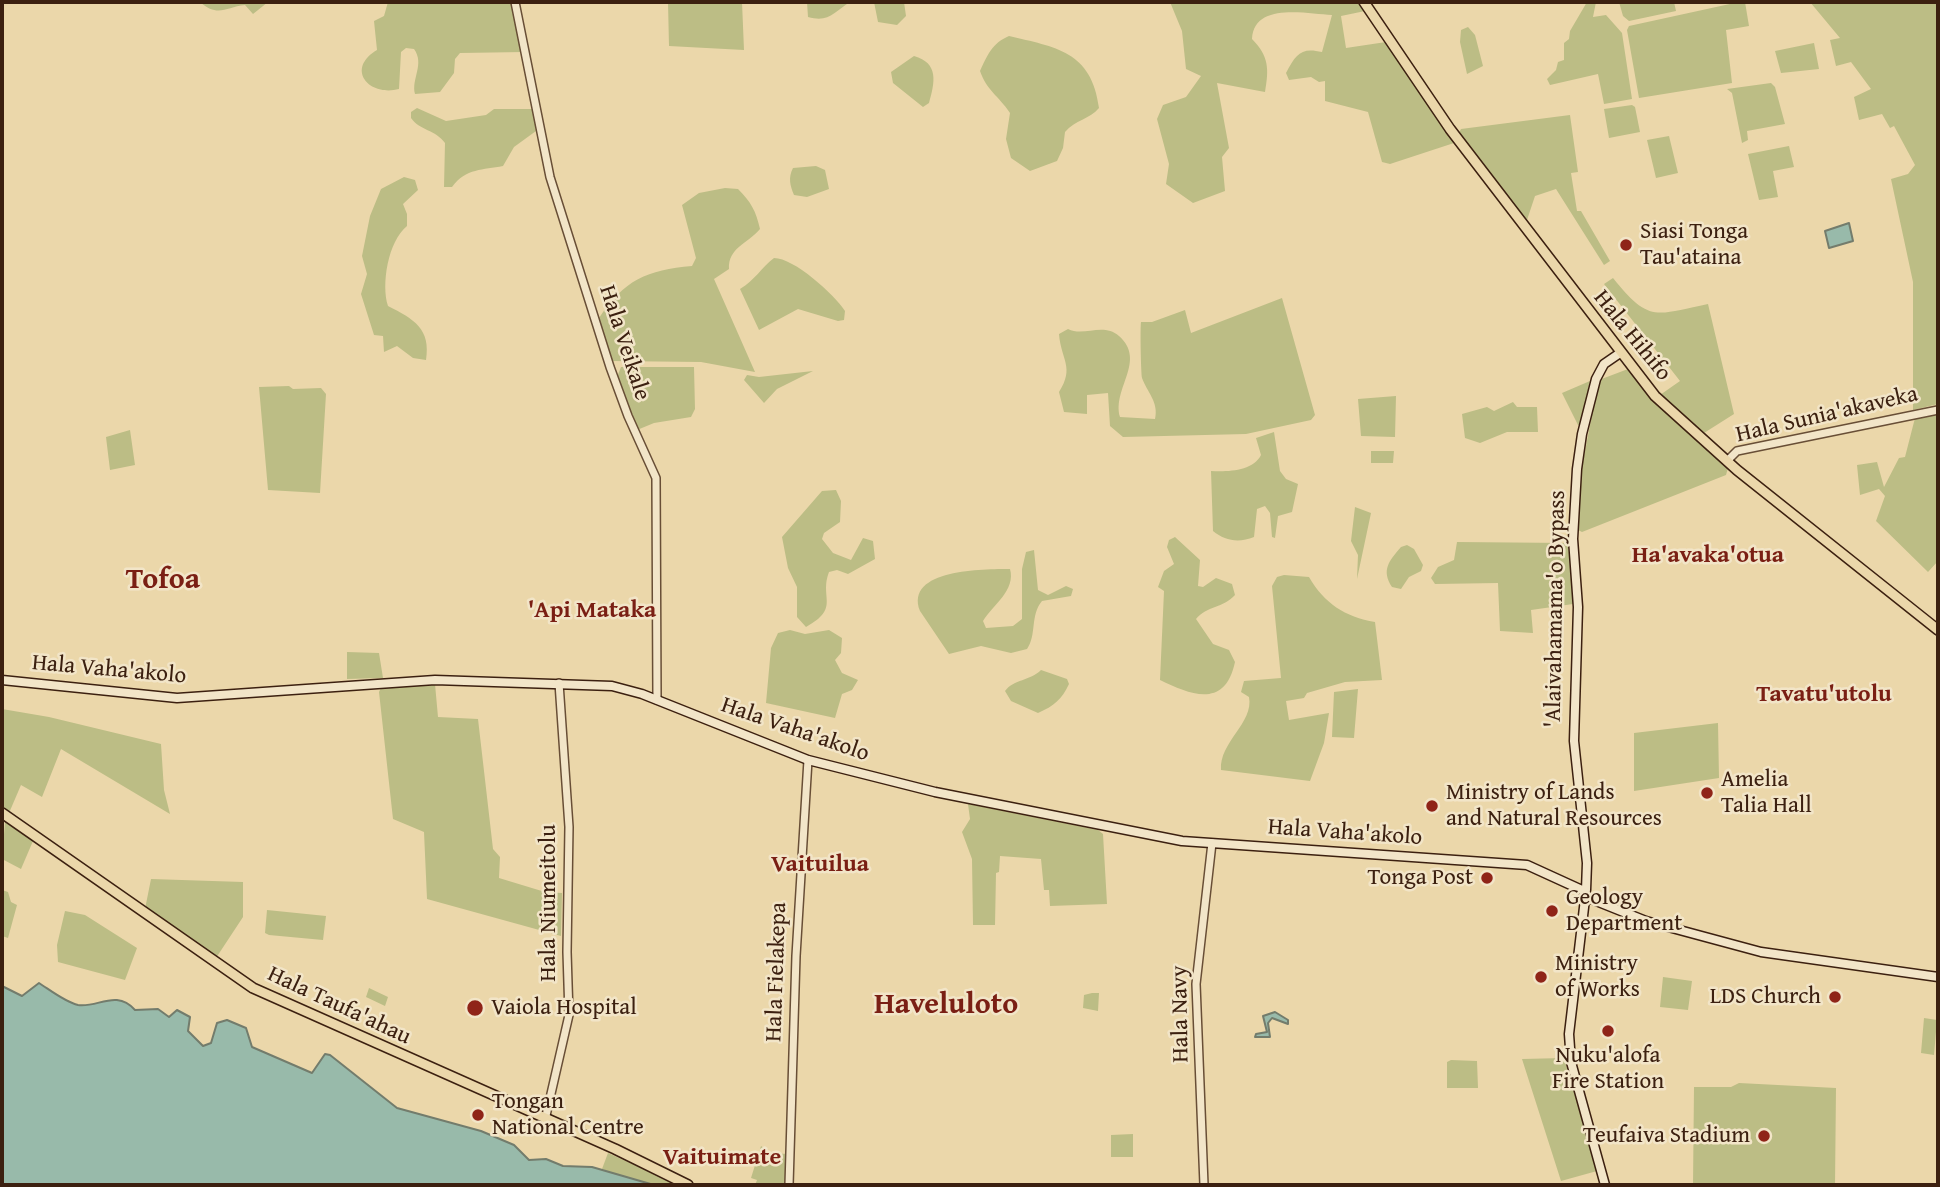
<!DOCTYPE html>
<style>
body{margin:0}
#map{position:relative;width:1940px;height:1187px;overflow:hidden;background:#ebd7aa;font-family:"Gentium Book Plus",serif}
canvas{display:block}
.frame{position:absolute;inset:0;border:4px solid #3c2010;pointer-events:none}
</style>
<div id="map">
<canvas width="1940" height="1187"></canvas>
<div class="frame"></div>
</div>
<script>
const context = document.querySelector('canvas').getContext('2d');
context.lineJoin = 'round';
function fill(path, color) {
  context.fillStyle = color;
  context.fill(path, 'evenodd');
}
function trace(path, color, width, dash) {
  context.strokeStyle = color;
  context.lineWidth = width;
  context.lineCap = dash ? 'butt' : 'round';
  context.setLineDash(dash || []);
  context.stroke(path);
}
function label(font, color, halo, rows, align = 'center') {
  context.font = font + ' "Gentium Book Plus",serif';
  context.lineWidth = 5;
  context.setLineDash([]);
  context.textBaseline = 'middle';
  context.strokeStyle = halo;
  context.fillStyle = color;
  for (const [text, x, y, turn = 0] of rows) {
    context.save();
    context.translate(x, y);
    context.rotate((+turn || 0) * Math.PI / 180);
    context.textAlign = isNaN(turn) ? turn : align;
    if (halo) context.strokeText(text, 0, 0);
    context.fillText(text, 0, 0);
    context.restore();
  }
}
const green = new Path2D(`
 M200 2H268L253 14 245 5C226 7 218 18 200 2Z
 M388 2H512L524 52 460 53 455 59 454 73 440 92 415 94C411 79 425 64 414 49L406 48 401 52 399 89C369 97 345 69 377 50L374 21 384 16Z
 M668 2H742L744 50 669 46Z
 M807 2H850C834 12 829 23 808 17Z
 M874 2H904L906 16 897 25 878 22Z
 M1170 2H1358L1365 11 1341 16 1346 48 1386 42 1454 143 1390 164 1382 162 1368 112 1325 101V81L1319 82 1311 77 1289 80 1286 73C1296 54 1301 47 1322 52L1332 15C1306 14 1254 2 1252 39 1269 56 1269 69 1265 92L1217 83 1229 148 1222 157 1225 191 1193 203 1166 184 1169 164 1157 119 1163 105 1186 97 1201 76 1186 69 1182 31Z
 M1587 2H1596L1593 17 1606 15 1622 33 1632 99 1604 104 1598 74 1550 85 1547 79 1556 70 1558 62 1564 60V43L1569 39 1570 31Z
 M1619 2H1674L1676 11 1629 21 1623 16Z
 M1739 2H1745L1749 26 1726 30 1732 83 1639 98 1627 30 1629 26Z
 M1810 2H1938V404L1913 410V282L1891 179 1908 174 1915 165 1894 126 1890 128 1882 114 1859 120 1854 97 1871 89 1851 62 1836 66 1830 40 1840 38Z
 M1468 27 1475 35 1483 66 1467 74 1460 42 1461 30Z
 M1009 36C1055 47 1092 51 1099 108 1090 119 1075 120 1065 132L1063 148 1057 161 1030 171 1011 158 1006 139 1010 113C998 95 987 91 980 71 987 56 992 43 1009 36Z
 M1814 43 1819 69 1781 73 1775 51Z
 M914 56C939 63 935 82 929 103L923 107 893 83 891 72Z
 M1771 83 1775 87 1785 124 1747 131 1748 140 1742 143 1732 93 1727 89Z
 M1632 105 1635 107 1640 132 1609 138 1604 109Z
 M417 108 446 121 486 115 494 109H533L536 131 514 147 503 166C483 170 466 168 452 187H444L445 143C436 130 419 130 411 118V112Z
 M1570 115 1578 172 1571 173 1577 211H1581L1610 261 1604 265 1556 189 1535 196 1526 223 1459 133 1461 129Z
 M1669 136 1678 173 1656 178 1647 140Z
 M1789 146 1794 167 1773 171 1778 197 1759 200 1748 154Z
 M816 166 825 170 829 189 807 197 794 195C790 185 788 178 793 168Z
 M404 177 415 180 418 190 403 204 407 214V226C388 241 381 285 388 306 414 319 431 329 426 360L413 358 397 346 384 352 383 336 374 335 361 294 367 274 362 256 370 216 381 189Z
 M725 188 738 189C751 202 756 211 760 229 747 244 728 248 729 269L714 279 755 372 701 362 612 361 599 318C624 280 647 270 692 266L696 258 682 205 699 193Z
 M774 258C794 258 834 294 845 311L844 320 838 321 798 309 759 330 740 289C755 280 761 268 774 258Z
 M1613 278C1649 323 1655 315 1708 304L1734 414 1704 433 1660 395 1680 381 1604 284Z
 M1282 298 1315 415 1311 420 1246 434 1123 437 1110 426 1108 393 1087 395V414L1064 412 1059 392C1075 367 1061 360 1059 334L1068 329C1084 337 1103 322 1119 336 1147 361 1112 388 1120 417L1155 419C1159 402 1147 392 1142 378 1141 373 1140 328 1141 322H1152L1185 310 1191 333Z
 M621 367H694L695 409 691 417 654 423 637 430 617 377Z
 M1628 369 1654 399 1728 468 1726 475 1582 532 1578 530 1581 472 1597 389 1599 380Z
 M813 371 777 389 764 403 744 380 747 375 759 377Z
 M1590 381 1580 425H1578L1562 393Z
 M289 386 293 389 321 388 326 394 320 493 268 490 259 387Z
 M1396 396 1395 437 1361 436 1358 399Z
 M1513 402 1517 407H1537L1538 432H1507L1480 443 1465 438 1462 414 1487 407 1494 411Z
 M1938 413V561L1928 572 1876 521 1885 496 1879 489 1860 495 1857 465 1877 462 1884 487 1899 458 1905 457 1915 418Z
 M130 430 135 465 110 470 106 437Z
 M1274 432 1280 471 1286 479 1298 484 1292 512 1278 516 1275 538 1272 537 1270 513 1265 506 1257 509 1254 537C1239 543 1225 541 1213 531L1211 471C1228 472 1253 471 1261 455L1256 438Z
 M1371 451H1394L1393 463H1371Z
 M836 490 841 501 840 522 824 533 822 539 833 553 851 560 863 538 873 541 875 559 848 574 837 570 829 572C819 598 841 608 806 627L797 617V587L788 568 782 537 822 491Z
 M1355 507 1371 513 1357 579 1358 555 1351 541Z
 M1175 537 1200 560 1198 586 1203 587 1216 578 1232 584 1235 595C1223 608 1207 606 1196 619L1213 644 1229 650 1235 662C1225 709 1191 695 1160 680L1164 591 1158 587 1164 571 1174 564 1167 547 1169 540Z
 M1457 542 1568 543 1573 604 1531 610 1533 633 1500 631 1498 583 1435 584 1431 578 1438 567 1454 560Z
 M1407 545 1414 549 1423 565 1421 571 1409 577 1401 589 1392 587C1381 570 1389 561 1401 547Z
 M1034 550 1038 590 1048 595 1066 586 1073 589 1071 596 1042 601C1030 615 1037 635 1027 649L1011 653 981 646 949 654 920 611C904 569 984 569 1010 569 1016 590 993 605 983 621L986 628 1013 626 1022 619V569L1026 552Z
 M1284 575 1309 577C1324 603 1345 617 1375 622L1382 680 1345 682 1307 693 1304 698 1286 701 1289 720 1329 713 1324 743 1310 781 1221 770C1219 742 1254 723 1249 697L1241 692 1244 681 1281 678 1272 586 1277 577Z
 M790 630 805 634 829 630 842 638 841 653 835 660 842 673 858 680 852 690 842 694 835 718 766 703 771 648 778 633Z
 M347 652 379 653 383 678 347 679Z
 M1041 670 1067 679 1069 684C1062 699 1054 706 1038 713L1011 701 1005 691C1014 679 1030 681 1041 670Z
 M435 684 438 717 478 719 493 849 500 857 499 878 545 892 562 893 561 936 427 899 424 832 393 819 379 692 381 688Z
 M1358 689 1354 738 1332 737 1334 692Z
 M2 709 49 717 161 744 164 790 170 814 61 749 42 797 21 785 9 813 2 808Z
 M1718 723 1719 778 1634 791V733Z
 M968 804 1098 830 1103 834 1107 904 1050 906 1049 890H1044L1041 859 1000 856 999 872 996 873 995 925H973L972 859 962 832 970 819Z
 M5 822 33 841 21 869 2 859Z
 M151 879 243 882V917L216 958 145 909Z
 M2 890 8 892 11 902 17 905 8 938 2 936Z
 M267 910 326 916 323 940 269 935 265 933Z
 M65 911 85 915 137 948 125 980 58 962 57 945Z
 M1663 977 1692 981 1688 1010 1660 1007Z
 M369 988 388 997 385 1006 366 997Z
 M1092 993H1099L1098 1011 1083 1008 1084 995Z
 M1924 1018 1937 1020 1934 1055 1921 1053Z
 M1564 1058 1597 1171 1561 1181 1522 1059Z
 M1451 1060 1477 1061 1478 1088H1447V1062Z
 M1739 1083 1836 1088 1835 1185H1693L1694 1087H1731Z
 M1133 1134V1157H1111V1135Z
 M761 1146 770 1153 787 1154 785 1185H755L757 1180 751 1178Z
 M608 1153 679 1185H632L622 1177 602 1169Z`);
const water = new Path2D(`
 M1849 223 1853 241 1829 248 1825 231Z
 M39 983C50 990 65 1002 78 1005 98 1008 116 989 135 1010L158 1009 169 1017 177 1010 190 1017 188 1031 203 1046 211 1043 217 1023 227 1020 246 1028 252 1047 312 1073 325 1054 330 1055 397 1108 481 1131 514 1145 529 1160 546 1159 563 1166 592 1167 654 1185H2V986L22 996Z
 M1275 1012 1288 1020V1024L1272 1018 1268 1023 1270 1037H1255L1256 1034 1267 1032 1263 1016Z`);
const tertiary = new Path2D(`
 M515 2 550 177 610 367 628 416 656 478 657 700
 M1727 461 1737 451 1938 410
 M545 1120 569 1015 567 952 569 827 559 683
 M789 1185 796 956 808 760
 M1204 1185 1196 984 1212 843`);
const secondary = new Path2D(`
 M2 680 177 698 435 680 612 686 642 694 808 760 935 792 1182 841 1527 865 1584 891
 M1586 890 1587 863 1574 741 1578 607 1573 539 1577 469 1582 434 1596 379 1604 364 1620 353
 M1585 899 1569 1034 1571 1062 1605 1185
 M1591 899 1646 921 1761 952 1938 977`);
const primary = new Path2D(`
 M1364 2 1450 129 1655 396 1737 470 1938 630
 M2 813 253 988 615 1149 688 1185`);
const markers = [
 [1626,245,7,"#8f2418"],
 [1707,793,7,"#8f2418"],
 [1432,806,7,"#8f2418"],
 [1487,878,7,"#8f2418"],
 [1552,911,7,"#8f2418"],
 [1541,977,7,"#8f2418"],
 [1835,997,7,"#8f2418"],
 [475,1008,9,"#8f2418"],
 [1608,1031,7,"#8f2418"],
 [478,1115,7,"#8f2418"],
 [1764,1136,7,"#8f2418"]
];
const poiNames = [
 ["Siasi Tonga",1640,232],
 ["Tau'ataina",1640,258],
 ["Amelia",1721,780],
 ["Talia Hall",1721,806],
 ["Ministry of Lands",1446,793],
 ["and Natural Resources",1446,819],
 ["Tonga Post",1473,878,"right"],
 ["Geology",1566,898],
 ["Department",1566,924],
 ["Ministry",1555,964],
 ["of Works",1555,990],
 ["LDS Church",1821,997,"right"],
 ["Vaiola Hospital",491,1008],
 ["Nuku'alofa",1608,1056,"center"],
 ["Fire Station",1608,1082,"center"],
 ["Tongan",492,1102],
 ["National Centre",492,1128],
 ["Teufaiva Stadium",1750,1136,"right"]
];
const streetNames = [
 ["Hala Hihifo",1632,336,51],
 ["Hala Veikale",624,343,72],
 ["Hala Sunia'akaveka",1827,415,-13],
 ["'Alaivahamama'o Bypass",1556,609,-89],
 ["Hala Vaha'akolo",109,670,5],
 ["Hala Vaha'akolo",795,730,19],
 ["Hala Vaha'akolo",1345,833,4],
 ["Hala Niumeitolu",549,903,-90],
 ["Hala Fielakepa",777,972,-88],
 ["Hala Taufa'ahau",339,1006,25],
 ["Hala Navy",1181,1014,-91]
];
const neighbourhoodNames = [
 ["Ha'avaka'otua",1708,556],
 ["'Api Mataka",592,611],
 ["Tavatu'utolu",1824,695],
 ["Vaituilua",820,865],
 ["Vaituimate",722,1158]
];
const districtNames = [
 ["Tofoa",163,580],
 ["Haveluloto",946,1005]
];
fill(green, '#bcbd85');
fill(water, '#98baaa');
trace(water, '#737c6c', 2);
trace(tertiary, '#684e36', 10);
trace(secondary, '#3c2010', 11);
trace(primary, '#3c2010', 12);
trace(tertiary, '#f2e5c8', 7);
trace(secondary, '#f2e5c8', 8);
trace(primary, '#ebd7aa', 9);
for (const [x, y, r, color] of markers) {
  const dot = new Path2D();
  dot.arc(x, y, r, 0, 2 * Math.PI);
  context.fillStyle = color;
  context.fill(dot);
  trace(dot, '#f2e5c8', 2.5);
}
label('23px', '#3c2010', '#f2e5c8', poiNames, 'left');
label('23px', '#3c2010', '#f2e5c8', streetNames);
label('bold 24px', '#7a1f14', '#f2e5c8', neighbourhoodNames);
label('bold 30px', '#7a1f14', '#f2e5c8', districtNames);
</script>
